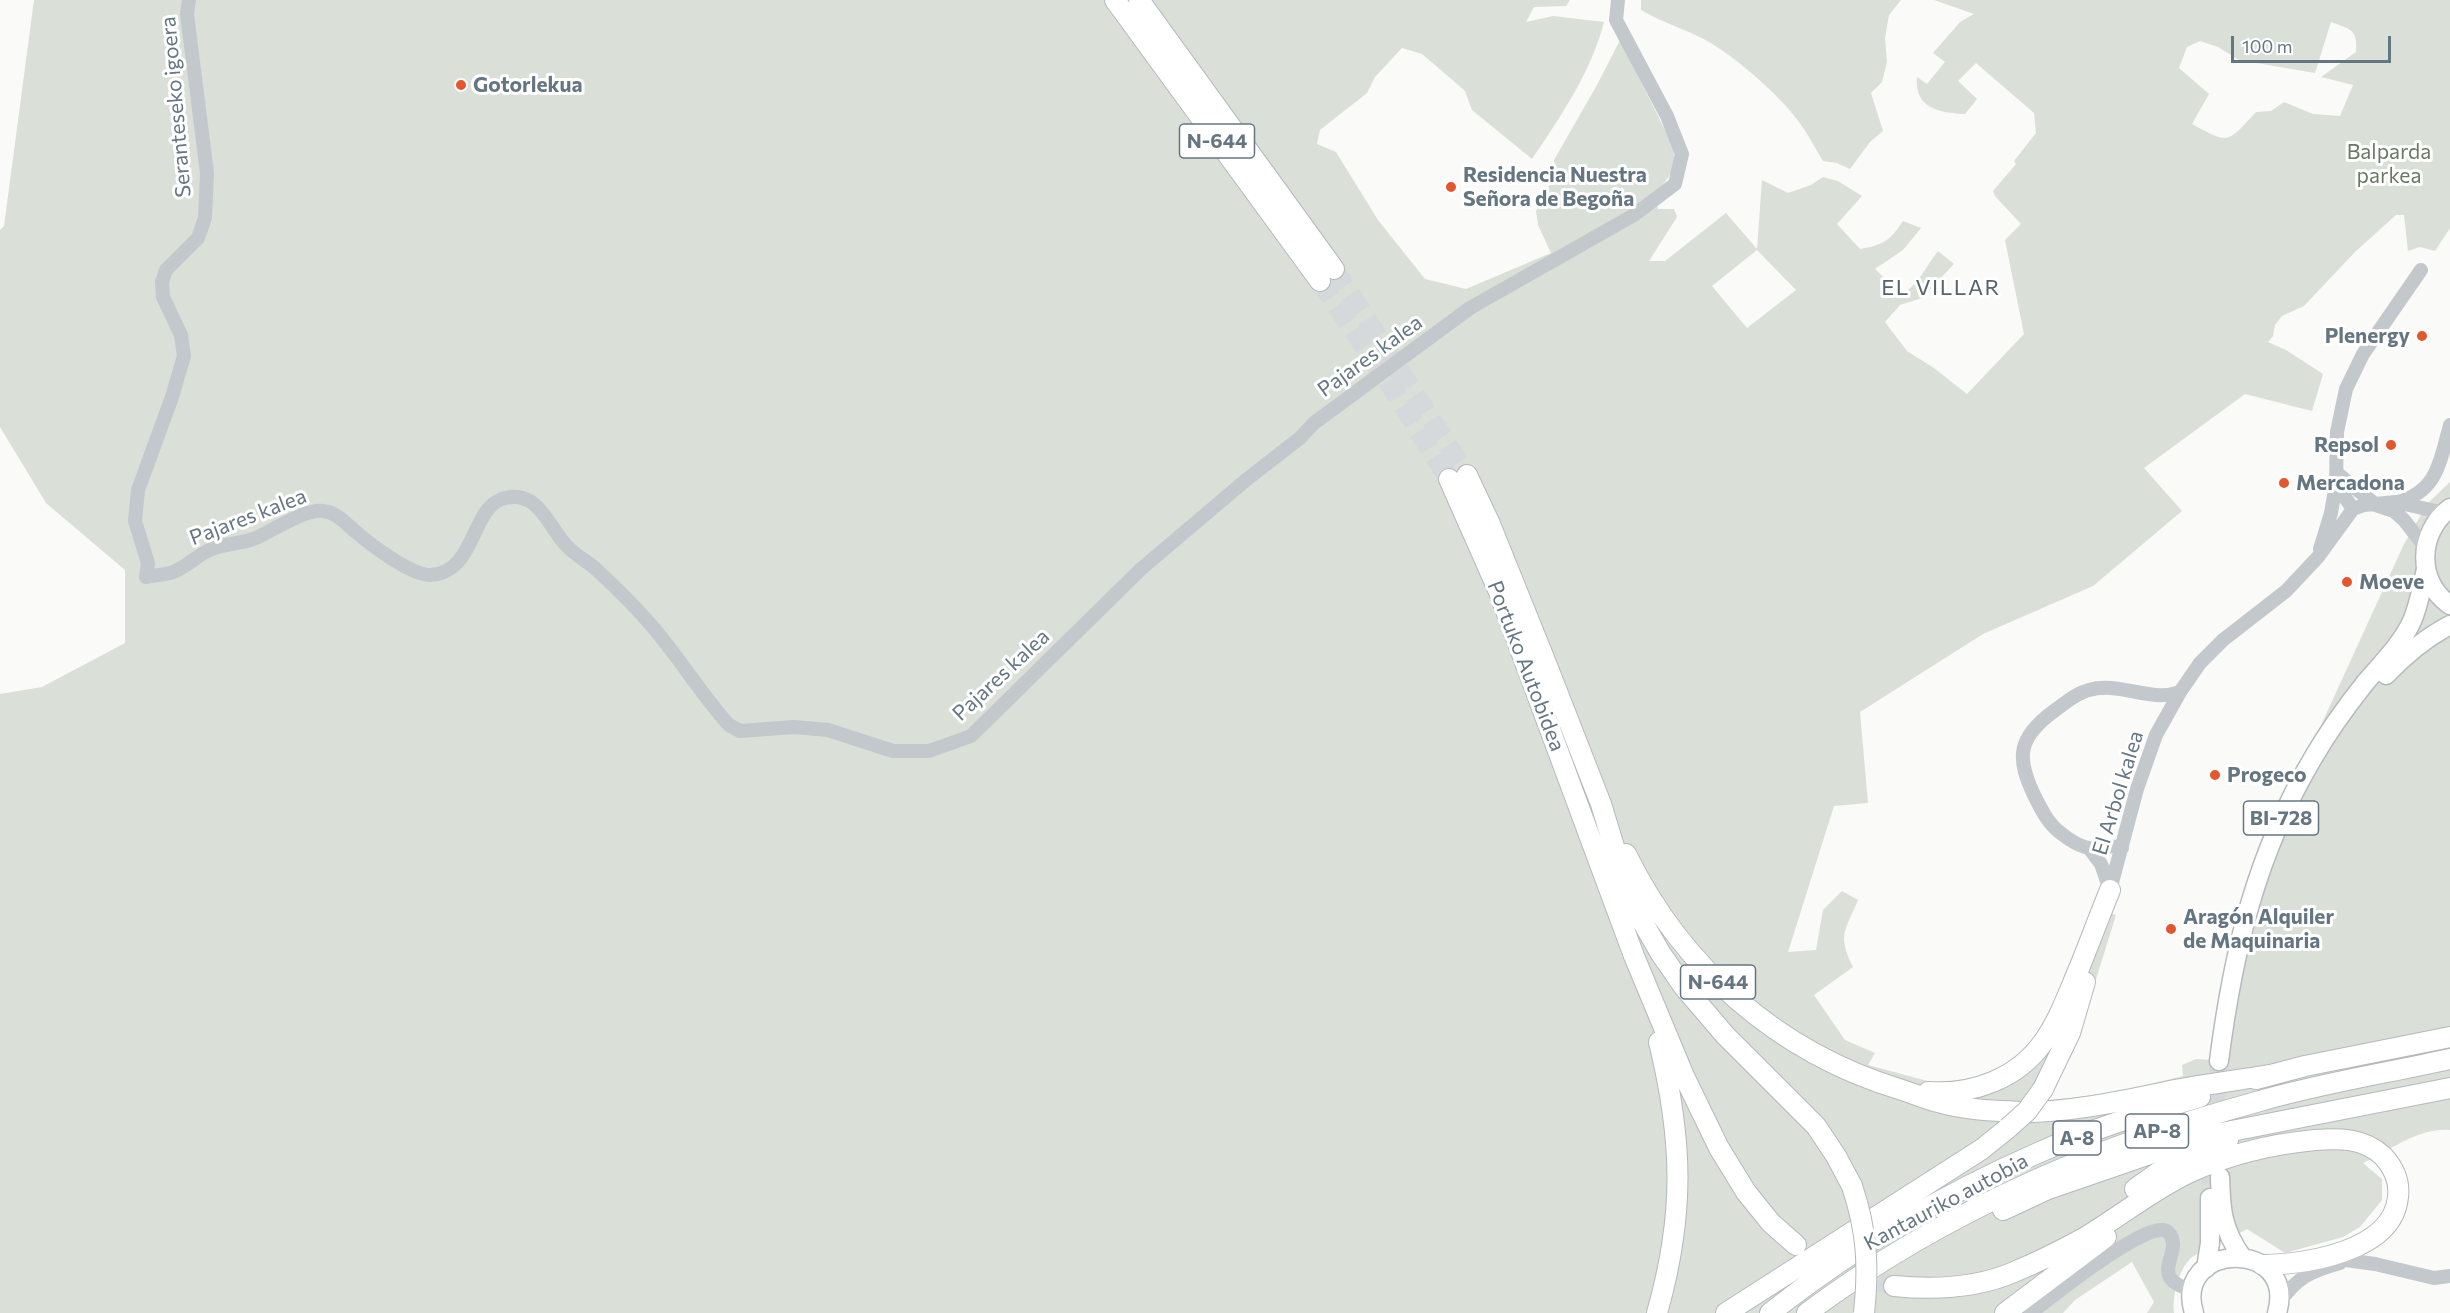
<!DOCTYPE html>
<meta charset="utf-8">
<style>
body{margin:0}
#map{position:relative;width:2450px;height:1313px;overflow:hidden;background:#fafaf8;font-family:Commissioner,sans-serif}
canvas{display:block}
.scale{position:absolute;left:2231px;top:36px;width:160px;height:27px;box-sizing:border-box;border:3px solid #657683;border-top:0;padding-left:8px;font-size:18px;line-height:21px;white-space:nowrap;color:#657683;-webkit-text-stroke:4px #fff;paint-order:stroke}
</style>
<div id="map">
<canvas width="2450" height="1313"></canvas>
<div class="scale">100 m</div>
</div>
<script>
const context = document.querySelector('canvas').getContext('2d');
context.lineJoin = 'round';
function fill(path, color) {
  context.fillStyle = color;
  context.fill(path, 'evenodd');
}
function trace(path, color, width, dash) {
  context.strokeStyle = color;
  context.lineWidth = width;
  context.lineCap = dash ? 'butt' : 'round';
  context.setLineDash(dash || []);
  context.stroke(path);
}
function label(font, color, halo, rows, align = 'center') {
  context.font = font + ' Commissioner,sans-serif';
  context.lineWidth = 6;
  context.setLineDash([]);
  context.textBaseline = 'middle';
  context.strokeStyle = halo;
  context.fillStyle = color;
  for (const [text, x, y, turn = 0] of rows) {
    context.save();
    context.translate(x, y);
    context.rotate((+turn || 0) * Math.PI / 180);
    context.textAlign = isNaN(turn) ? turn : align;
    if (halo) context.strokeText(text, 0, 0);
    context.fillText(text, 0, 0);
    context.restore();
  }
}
const green = new Path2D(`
 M34 0H1570L1566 6 1534 7 1526 22 1553 16 1604 22C1592 70 1560 118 1532 159L1472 110 1465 91 1449 77 1422 54 1402 48 1375 77 1367 93 1320 130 1317 144 1336 152 1378 220 1425 279 1466 289 1551 253 1538 225 1536 211 1556 172 1554 160 1597 85 1620 40 1674 148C1677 169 1669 178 1656 192L1658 209H1674L1677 217 1649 261H1665L1726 213 1757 249 1762 180 1788 193 1811 185 1823 177 1838 181 1862 196 1837 224 1860 249C1883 245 1890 241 1903 221L1921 228 1903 250 1875 269 1902 295C1920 282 1925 268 1938 251L1954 264 1922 298 1900 305 1885 322 1907 351 1934 368 1967 394 2024 334 2005 240 2021 224 1995 196 1993 191 2016 164 2014 161 2036 133 2034 113 1976 63 1958 81 1977 99 1965 114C1939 113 1914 108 1917 77L1927 84 1945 62 1933 53 1960 22 1974 14 1934 0H2450V228L2435 251 2420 247 2408 251 2404 215H2396L2355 252 2304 306 2282 316 2275 325 2273 336 2268 342 2286 350 2323 374 2312 411 2245 394 2144 468 2182 511 2093 586 1983 634 1860 712 1868 803 1834 806 1788 952 1816 950 1823 910 1842 891 1858 900C1845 931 1837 935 1853 967L1814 995 1845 1040 1875 1053 1868 1065 1935 1083 1962 1081 1988 1075 2012 1061 2043 1029 2095 907 2116 915 2074 1050 2047 1101 2123 1091 2183 1076 2182 1065 2196 1059 2212 1060 2219 1013 2306 758 2404 544 2428 503 2450 482V1130C2420 1127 2390 1150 2363 1163L2382 1179V1200L2360 1227 2343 1237 2285 1253 2247 1229C2235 1236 2197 1251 2189 1260 2178 1272 2172 1298 2174 1313H2147L2154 1302 2132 1262 2075 1300 2063 1313H0V694L42 687 125 643V570L46 503 0 427V230L4 226ZM2331 22C2350 29 2358 29 2356 52L2321 77 2353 85 2340 116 2313 114 2284 102 2271 111 2256 112C2227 143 2230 145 2192 124L2209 94 2179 68 2187 47 2200 41 2218 47 2239 60 2315 73ZM1757 250 1796 290 1747 328 1712 286Z
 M1641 0H1901L1889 15 1885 38 1887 62 1882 82 1871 93 1883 131 1870 142 1850 169 1837 163 1823 161C1815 148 1808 134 1799 122 1782 98 1744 65 1720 49 1695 31 1666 25 1641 10Z`);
const majorTunnel = new Path2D(`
 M2210 1184 2219 1061`);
const highwayTunnel = new Path2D(`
 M1334 269 1467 475
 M1320 281 1389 383 1449 479
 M1823 1259 1840 1268 1894 1286`);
const minor = new Path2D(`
 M189 0 187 14 207 173 205 218 198 238 166 270 162 282 163 297 181 335 184 356 172 397 138 490 135 521 148 563 146 577C155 575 165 575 173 572 187 567 198 554 212 549 226 543 242 544 256 538 274 530 304 509 323 511 337 512 346 524 356 532 371 545 411 575 430 575 477 573 470 506 505 498 538 490 548 525 565 544 573 554 587 561 597 570 615 587 635 606 651 625 679 657 701 694 729 725L740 731 794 727 828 730 893 751H929L971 736 1141 569 1246 480 1300 438 1314 423 1470 308 1634 215 1675 184 1682 154 1667 116 1616 20 1618 0
 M2338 474 2376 505 2394 511 2404 520 2425 547
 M2398 502C2438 491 2440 461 2450 425
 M2353 509 2336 484 2337 432 2346 389 2363 354 2421 270
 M2320 549 2331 513 2336 484 2340 483
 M2089 848 2101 864 2110 890
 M2122 848C2111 844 2102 848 2090 848 2081 847 2069 840 2062 834 2049 825 2042 811 2035 797 2016 758 2017 738 2054 711 2064 704 2076 693 2089 690 2120 681 2149 703 2180 692
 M2110 890 2137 789 2156 735 2180 692 2200 663 2223 640 2286 591 2318 557 2353 509 2364 505 2396 502 2444 513
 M2331 1258 2375 1264 2434 1278 2450 1276
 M2279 1303C2297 1277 2311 1271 2340 1263
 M2031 1313C2048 1300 2151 1216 2168 1232 2187 1251 2143 1278 2193 1290`);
const major = new Path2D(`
 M2450 508C2418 532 2416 582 2450 605
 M2386 675C2405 655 2425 638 2450 625
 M2219 1061C2233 952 2256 854 2313 758 2328 732 2346 707 2365 683 2381 664 2401 645 2412 621 2419 605 2422 586 2426 569
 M2220 1177C2221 1210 2222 1229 2242 1257
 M2206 1268 2210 1243V1198
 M2194 1313C2172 1241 2298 1238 2277 1313`);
const highway = new Path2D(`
 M1115 0 1320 281
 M1139 0 1334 269
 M1467 475 1490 524 1546 663 1601 804 1626 886 1638 914 1661 954 1684 987 1725 1035 1816 1126 1836 1156 1852 1186
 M1449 479 1499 592 1634 956 1684 1076 1719 1148 1746 1192 1771 1223 1796 1245
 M1626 854C1682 968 1778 1052 1899 1089 1912 1093 1925 1099 1938 1102 1964 1110 1996 1111 2023 1112 2074 1112 2126 1100 2175 1090 2207 1084 2238 1080 2269 1075
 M2256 1079 2305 1066 2450 1037
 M2043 1089 2070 1033 2085 982
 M1928 1092C1972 1095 2018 1079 2044 1041 2059 1020 2068 994 2078 971 2089 944 2099 917 2110 890
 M2135 1189 2159 1172 2228 1140
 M2003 1210 2048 1189 2196 1138 2450 1088
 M1894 1286C1934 1290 1977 1288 2014 1272 2038 1262 2062 1250 2084 1238 2119 1217 2151 1191 2188 1173 2227 1155 2272 1144 2315 1140 2339 1138 2364 1138 2383 1156 2394 1168 2400 1182 2398 1197 2393 1252 2305 1264 2263 1265
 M1657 1313C1685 1214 1683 1141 1659 1042
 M1726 1313 1982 1149 2008 1128
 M1770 1313C1852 1248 1944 1194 2040 1152 2091 1129 2146 1113 2200 1097
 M1807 1313C1942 1212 2098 1145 2260 1101 2322 1083 2387 1073 2450 1059
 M2005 1313 2106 1237`);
const highwayBridge = new Path2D(`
 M2008 1128 2027 1111 2043 1089
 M1852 1186C1867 1231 1869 1266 1864 1313`);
const markers = [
 [461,85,6,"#e4572e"],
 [1451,187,6,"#e4572e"],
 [2422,336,6,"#e4572e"],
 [2391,445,6,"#e4572e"],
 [2284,483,6,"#e4572e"],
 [2347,582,6,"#e4572e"],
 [2215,775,6,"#e4572e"],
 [2171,929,6,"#e4572e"]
];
const shields = [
 [1217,141,75],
 [2281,818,75],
 [1718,982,75],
 [2157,1131,63],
 [2077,1138,48]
];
const shieldNames = [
 ["N-644",1217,141],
 ["BI-728",2281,818],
 ["N-644",1718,982],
 ["AP-8",2157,1131],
 ["A-8",2077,1138]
];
const poiNames = [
 ["Gotorlekua",473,85],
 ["Residencia Nuestra",1463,175],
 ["Señora de Begoña",1463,199],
 ["Plenergy",2410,336,"right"],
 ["Repsol",2379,445,"right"],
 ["Mercadona",2296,483],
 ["Moeve",2359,582],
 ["Progeco",2227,775],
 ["Aragón Alquiler",2183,917],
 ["de Maquinaria",2183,941]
];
const streetNames = [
 ["Seranteseko igoera",176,107,-95],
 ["Pajares kalea",1370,356,-36],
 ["Pajares kalea",248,517,-21],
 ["Portuko Autobidea",1526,666,69],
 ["Pajares kalea",1001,675,-43],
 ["El Arbol kalea",2118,793,-73],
 ["Kantauriko autobia",1946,1202,-28]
];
const parkNames = [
 ["Balparda",2389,152],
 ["parkea",2389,176]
];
const neighbourhoodNames = [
 ["EL VILLAR",1941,288]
];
fill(green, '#dadfd7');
trace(majorTunnel, '#d5d9db', 18, [18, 9]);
trace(highwayTunnel, '#d5d9db', 20, [20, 10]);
trace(major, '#b5babe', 21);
trace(highway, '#b4b9bd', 22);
trace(minor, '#c3c8cc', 14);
trace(major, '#fff', 18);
trace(highway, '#fff', 20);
trace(highwayBridge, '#b4b9bd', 22, []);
trace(highwayBridge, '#fff', 20);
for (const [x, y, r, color] of markers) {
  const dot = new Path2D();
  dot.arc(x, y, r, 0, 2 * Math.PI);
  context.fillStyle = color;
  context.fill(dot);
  trace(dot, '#fff', 2);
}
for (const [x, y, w] of shields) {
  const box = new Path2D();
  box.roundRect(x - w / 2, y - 17, w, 34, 4.5);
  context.fillStyle = '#fff';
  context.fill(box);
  trace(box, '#657683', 1.5);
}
label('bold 20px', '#657683', null, shieldNames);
label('bold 21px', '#657683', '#fff', poiNames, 'left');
label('21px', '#657683', '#fff', streetNames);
label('21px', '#687a64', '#fff', parkNames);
context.letterSpacing = '1.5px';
label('22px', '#57646e', '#fff', neighbourhoodNames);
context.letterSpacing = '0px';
</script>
